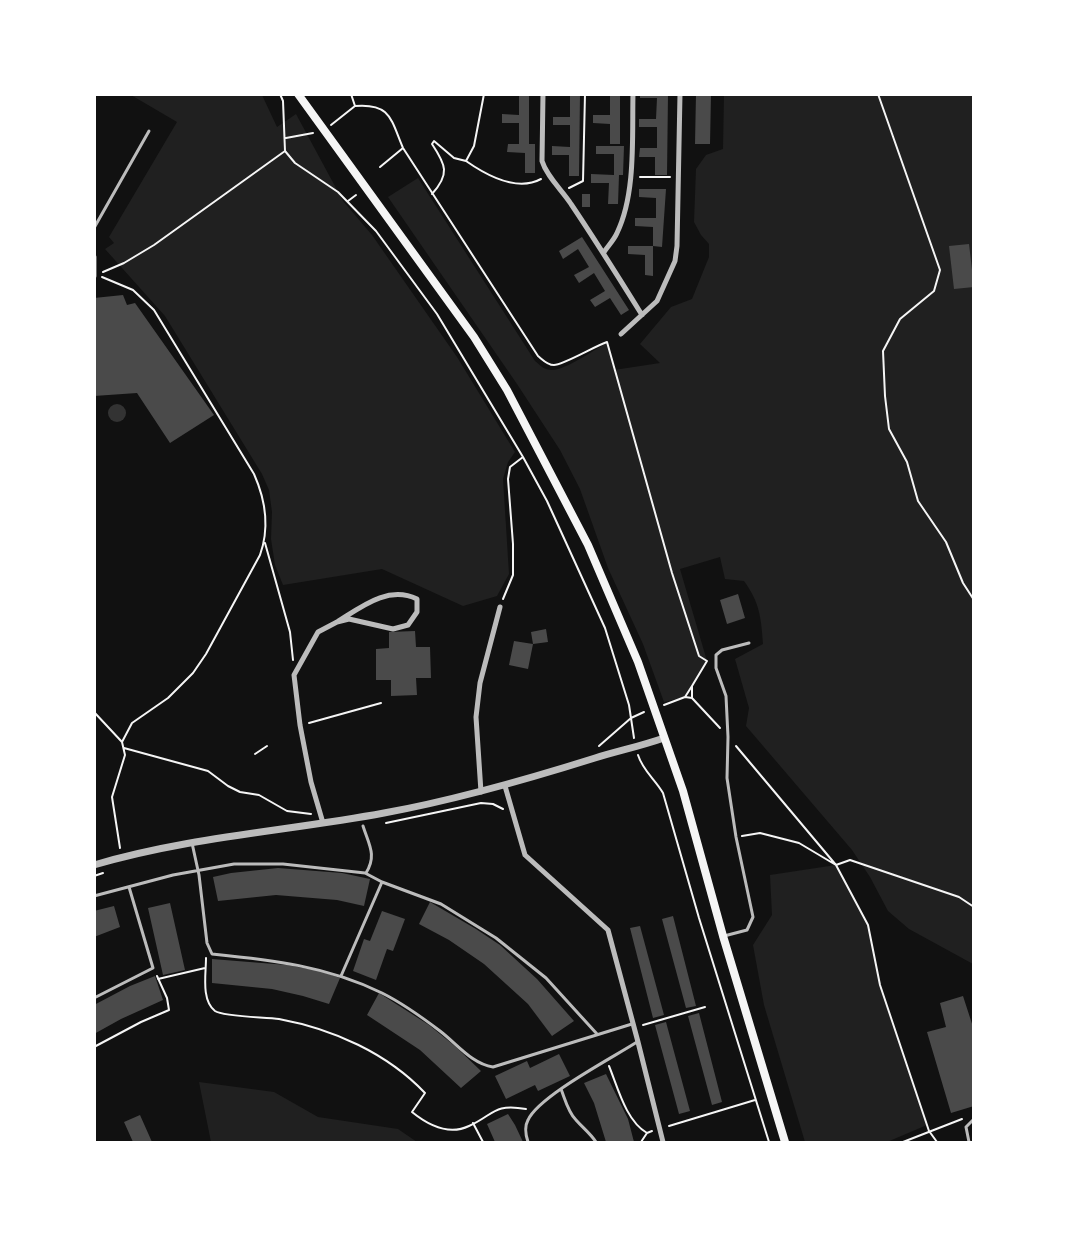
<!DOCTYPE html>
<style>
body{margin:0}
#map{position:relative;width:1068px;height:1237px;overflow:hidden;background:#111;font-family:"Open Sans",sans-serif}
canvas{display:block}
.frame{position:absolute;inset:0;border:96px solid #fff;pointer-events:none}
</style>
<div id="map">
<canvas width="1068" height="1237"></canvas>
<div class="frame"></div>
</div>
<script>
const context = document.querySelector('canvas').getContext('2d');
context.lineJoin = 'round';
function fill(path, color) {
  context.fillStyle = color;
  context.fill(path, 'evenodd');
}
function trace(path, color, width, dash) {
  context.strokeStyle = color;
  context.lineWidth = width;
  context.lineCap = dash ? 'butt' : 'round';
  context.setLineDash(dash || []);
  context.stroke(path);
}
const green = new Path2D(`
 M131 95H262L277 127 296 114 343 201 372 235 457 357 515 452 508 462 503 479 509 574 497 596 463 606 382 569 283 585 275 565 271 539 272 512 269 490 262 474 165 316 105 249 114 243 109 237 177 122Z
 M724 95H973V964L909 929 888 911 870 877 852 850 746 726 749 708 735 659 763 644C761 618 760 603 744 581L725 579 720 557 680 569 707 661 685 697 664 702 643 644 608 568 580 489 560 450 517 384 388 197 418 178 535 361C541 366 544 370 552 370 563 371 597 349 607 342L614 370 660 363 640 344 671 307 692 299 709 257V244L701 235 694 222 696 169 706 155 723 149Z
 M836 865 868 925 880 985 927 1125 887 1142H805L764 1005 753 945 772 915 770 875Z
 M199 1082 274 1092 318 1117 398 1129 417 1142H211Z`);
const water = new Path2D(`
 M108 413a9 9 0 1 1 18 0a9 9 0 1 1-18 0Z`);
const building = new Path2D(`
 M519 94H529V144H535V173H525V153L507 152 508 144H519V123H502V114L519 115Z
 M570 94H580L579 176H569V155H552V146L570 147V125H553V117H570Z
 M610 94H620V144H610V124L593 123V115H610Z
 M640 94H668L667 175H655V157H639L640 148H657V127H639V119H656L657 98H640Z
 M696 94H711L710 144H695Z
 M596 146H624L623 175H619L618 204H608L609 183H591V174L614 175V154H596Z
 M639 189H666L662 247 653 246V227L635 226V218H656V198L639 197Z
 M582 194H590V207H582Z
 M582 237 629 310 621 315 610 298 595 307 590 300 605 291 594 273 579 283 574 275 589 267 578 249 563 259 559 251Z
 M969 244 974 287 954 289 949 246Z
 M628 246H653V276L645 275V255L628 254Z
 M123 295 127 305 135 303 214 415 170 443 137 393 94 396V298Z
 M738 594 745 618 727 624 720 600Z
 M546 629 548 642 533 644 531 632Z
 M415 631 416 647H430L431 678H416L417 695 391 696V680H376V649L389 648V632Z
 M514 641 533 644 528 669 509 665Z
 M278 868 342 873 370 879 364 906 337 900 276 895 218 901 213 877 231 873Z
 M430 902 476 929 500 945 537 979 574 1021 552 1036 528 1004 484 964 449 940 419 924Z
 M170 903 185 970 163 975 148 908Z
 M114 906 120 927 94 937V911Z
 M382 911 405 919 393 951 387 949 376 980 353 971 364 939 370 941Z
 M673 916 696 1006 686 1008 662 919Z
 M640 926 664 1015 653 1018 630 928Z
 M212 959 287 965 320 971 340 978 329 1004 303 996 272 989 212 983Z
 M155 976 163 1000 121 1019 94 1034V1005L130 986Z
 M379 993 429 1025 456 1047 481 1071 461 1088 420 1050 367 1015Z
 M963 996 974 1030V1106L951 1113 927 1032 946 1027 940 1003Z
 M699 1013 722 1102 712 1105 688 1016Z
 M666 1022 690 1111 679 1114 655 1025Z
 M559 1054 570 1076 538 1091 535 1085 506 1099 495 1076 527 1061 530 1068Z
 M606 1074 628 1119 634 1142H606L594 1103 584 1083Z
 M508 1114 515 1125 523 1142H495L487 1124Z
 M140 1115 152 1142H133L124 1122Z`);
const path = new Path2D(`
 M280 94 283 101 285 151 295 163 338 192 376 231 437 314 523 457 547 501 605 628 629 705 634 738
 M351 94 355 106C391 103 391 120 403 148L538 356C543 360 547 365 554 365 563 365 595 346 607 342L672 573 699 656 707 661 692 686V698
 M878 94 940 270 934 291 900 319 883 351 885 396 889 429 907 462 918 501 946 542 963 583 974 600
 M331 125 355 106
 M286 138 313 133
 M466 161C486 175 517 192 541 179
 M380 167 403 148
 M640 177H670
 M569 188 583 181 585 94
 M432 194C450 174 446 165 432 144L434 141 454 158 466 161 474 146 484 94
 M348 201 356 195
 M103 272 124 263 154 245 285 151
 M102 277 133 290 154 310 254 474C266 501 270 527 260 555L206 654 193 673 168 698 132 723 122 742 125 755 112 797 120 848
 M265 543 290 632 293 660
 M503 599 513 575V544L508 479 510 467 523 457
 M685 697 692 698 720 728
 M664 705 685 697 692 686
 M94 712 122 742
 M309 723 381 703
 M599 746 631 718 644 712
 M736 746 836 865 868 925 880 985 929 1131 937 1142
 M124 748 208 771 228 786 240 792 259 795 287 811 311 814
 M255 754 267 746
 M638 755C643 771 655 779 663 793L699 918 769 1142
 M386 823 481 803 493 804 503 809
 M742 836 760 833 799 843 836 865 850 860 959 897 974 907
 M94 876 103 873
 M206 958C206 974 201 1000 215 1011 224 1017 266 1017 279 1019 333 1029 387 1053 425 1093L412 1112C428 1125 448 1136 469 1126 494 1115 493 1103 526 1109
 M158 979 205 968
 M643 1025 705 1007
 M94 1047 141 1022 169 1010 167 998 157 976
 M609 1066C618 1088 626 1121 647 1133
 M473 1123 483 1142
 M669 1126 755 1100
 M641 1142 647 1133 652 1131
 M903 1142 962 1119`);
const service = new Path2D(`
 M94 228 149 131
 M363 826C369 845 377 855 366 873
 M192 843 199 875 207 943 212 954C272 960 327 966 382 993 402 1003 423 1018 440 1031 457 1044 472 1064 493 1067L632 1024
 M94 896 173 875 234 864H283L365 873 382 882 441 904 496 938 546 978 597 1034
 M724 936 747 930 753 917 736 837 727 778 728 737 726 696 716 668V655L722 650 749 643
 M341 976 382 882
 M94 998 153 968 129 887
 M561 1089C565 1099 568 1112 576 1120 583 1128 590 1133 596 1142
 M528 1142C526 1136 524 1127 528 1120 539 1096 612 1058 637 1042
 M969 1142 966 1127 974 1119`);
const minor = new Path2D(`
 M543 94 542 161C547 177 562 190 571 204 596 241 619 278 642 315
 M604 252C608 246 614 240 617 233 636 194 632 137 633 94
 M94 257V276
 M621 334 657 301 675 261 677 246 680 94
 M505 786 525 855 608 930 638 1042 663 1142
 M481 792 476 717 480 683 500 607
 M323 823 311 782 300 725 294 675 318 632 337 622 349 619 393 629 408 625 417 612V599C388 585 361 607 337 622`);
const tertiary = new Path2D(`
 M94 865C189 837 287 831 384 813 456 800 525 780 595 758 618 751 641 746 664 738`);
const secondary = new Path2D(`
 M298 94 474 337 507 390 588 545 638 662 683 791 723 936 785 1142`);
fill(green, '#202020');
fill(water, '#333');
fill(building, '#4a4a4a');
trace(path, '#f5f5f5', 2);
trace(service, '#bcbcbc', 3);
trace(minor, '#bcbcbc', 5);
trace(tertiary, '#bcbcbc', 7);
trace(secondary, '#f5f5f5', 8);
</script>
